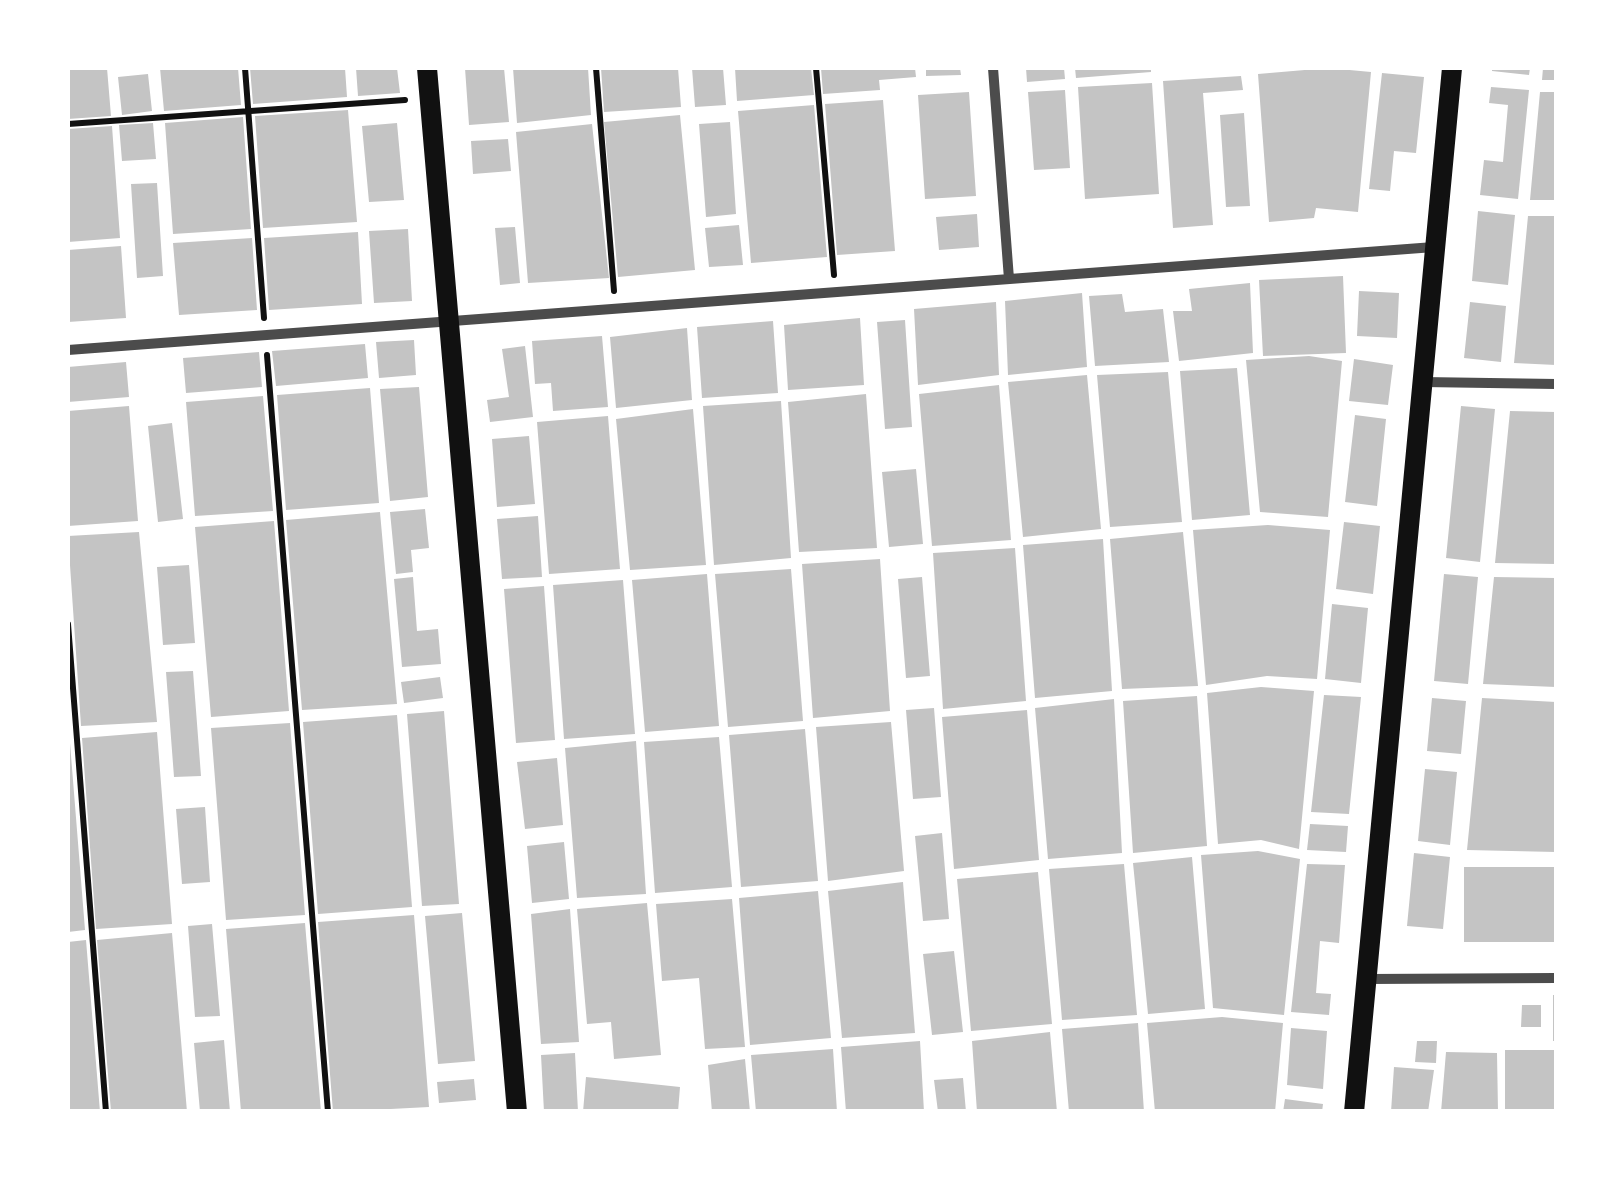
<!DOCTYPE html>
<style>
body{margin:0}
#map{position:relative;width:1624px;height:1179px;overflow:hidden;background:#fff;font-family:"Alegreya Sans",sans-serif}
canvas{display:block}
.frame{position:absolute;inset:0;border:70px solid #fff;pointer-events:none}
</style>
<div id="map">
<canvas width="1624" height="1179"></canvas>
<div class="frame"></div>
</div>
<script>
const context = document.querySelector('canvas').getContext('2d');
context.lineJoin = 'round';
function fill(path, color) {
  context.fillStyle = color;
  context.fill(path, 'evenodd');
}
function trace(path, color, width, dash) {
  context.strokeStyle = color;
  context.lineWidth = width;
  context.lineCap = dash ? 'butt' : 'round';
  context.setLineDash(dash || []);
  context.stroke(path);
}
const building = new Path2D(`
 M68 68H107L111 116 68 119Z
 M160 68H238L241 105 164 111Z
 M250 68H345L347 97 253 104Z
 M356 68H397L400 93 358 96Z
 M465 68H504L509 122 469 125Z
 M513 68H588L591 115 517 123Z
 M601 68H678L681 107 604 112Z
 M692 68H723L726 105 695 107Z
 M735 68H811L814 95 737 101Z
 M821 68H915L916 77 879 80 880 90 823 94Z
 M926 68H960L961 75 926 76Z
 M1026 68H1064L1065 79 1027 82Z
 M1075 68H1151V72L1076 78Z
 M1328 68 1371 72 1358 212 1316 208 1314 218 1269 222 1258 74Z
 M1492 68H1530L1529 75 1492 71Z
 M1543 68H1556V80H1542Z
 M1382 73 1424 77 1416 153 1394 151 1390 191 1369 189Z
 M148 74 152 111 122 115 118 77Z
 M1241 76 1243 90 1203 93 1213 225 1173 228 1163 81Z
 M1152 83 1159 194 1085 199 1078 87Z
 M1491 87 1529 90 1518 199 1480 195 1484 160 1503 162 1508 105 1489 103Z
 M1065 90 1070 168 1034 170 1028 92Z
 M969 92 976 196 925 199 918 95Z
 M1540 92H1556V200H1530Z
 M883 100 895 251 837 255 825 104Z
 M814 105 827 257 751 263 738 111Z
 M348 110 357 222 263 228 255 116Z
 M1244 113 1250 206 1226 207 1220 115Z
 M680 115 695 270 618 277 604 122Z
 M243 117 251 229 173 234 165 123Z
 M730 122 736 214 706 217 699 124Z
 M153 123 156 159 122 161 119 125Z
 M397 123 404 200 369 202 362 126Z
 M592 124 609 278 528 283 516 132Z
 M112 126 120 238 68 242V129Z
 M508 139 511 171 473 174 471 141Z
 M157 183 163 276 137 278 131 184Z
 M1478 211 1515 215 1508 285 1472 281Z
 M977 214 979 247 939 250 936 217Z
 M1528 216H1556V365L1514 363Z
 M739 225 743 265 709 267 705 228Z
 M515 227 520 283 500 285 495 228Z
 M408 229 412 301 374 303 369 231Z
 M358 232 362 304 269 310 264 238Z
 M252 238 257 310 179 315 173 243Z
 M121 246 126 318 68 322V250Z
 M1343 276 1346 353 1263 356 1259 280Z
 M1250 283 1253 353 1179 361 1173 311H1192L1189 289Z
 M1359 291 1399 293 1397 338 1357 336Z
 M1082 293 1087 367 1008 375 1005 301Z
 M1122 294 1125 312 1163 309 1169 362 1095 366 1089 296Z
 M996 302 999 375 918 385 914 309Z
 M1470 302 1506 306 1501 362 1464 358Z
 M860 318 864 385 788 390 784 325Z
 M905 320 912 427 885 429 877 322Z
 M773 321 778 393 702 398 697 327Z
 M687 328 692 400 616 408 610 337Z
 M602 336 608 407 553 411 551 383 535 384 532 341Z
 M414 340 416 375 379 378 376 342Z
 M365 344 368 378 276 386 272 351Z
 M525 346 533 417 490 422 487 400 509 397 502 349Z
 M259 352 262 387 186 393 183 358Z
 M1309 356 1342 361 1328 517 1260 512 1246 360Z
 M1354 359 1393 365 1388 405 1349 401Z
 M126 362 129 397 68 402V367Z
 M1237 368 1250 515 1192 520 1180 371Z
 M1168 372 1182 522 1110 527 1097 375Z
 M1087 375 1101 529 1023 537 1008 382Z
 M999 385 1011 540 932 546 919 394Z
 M419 387 428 497 390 501 380 389Z
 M370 388 379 503 286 510 277 395Z
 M866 394 877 548 799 552 788 402Z
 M263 396 273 511 195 516 186 402Z
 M781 401 791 558 714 565 703 406Z
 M129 406 138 521 68 526V411Z
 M1461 406 1495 409 1480 562 1446 558Z
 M693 409 706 565 630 570 616 419Z
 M1510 411 1556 412V564L1495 563Z
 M1355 415 1386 419 1377 506 1345 502Z
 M608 416 620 569 549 574 537 422Z
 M172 423 183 519 158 522 148 426Z
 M529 436 535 504 497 507 492 439Z
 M916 469 923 544 889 547 882 472Z
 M425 509 429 548 411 550 413 572 396 574 390 512Z
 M380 512 397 704 302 710 286 520Z
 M538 516 542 577 502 579 497 519Z
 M274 521 289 711 211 717 195 527Z
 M1344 522 1380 526 1373 594 1336 589Z
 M1268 525 1330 530 1317 679 1267 676 1206 685 1193 530Z
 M139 532 157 722 81 726 68 536Z
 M1183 532 1198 686 1122 689 1110 539Z
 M1103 539 1112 691 1035 698 1023 545Z
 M1015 548 1026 701 943 709 933 553Z
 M880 559 890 711 813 718 802 564Z
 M189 565 195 643 163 645 157 567Z
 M791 569 803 721 728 727 715 574Z
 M707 574 719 726 645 732 632 580Z
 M1444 574 1478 577 1468 684 1434 681Z
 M413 577 417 631 438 629 441 664 402 667 394 579Z
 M922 577 930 676 906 678 898 579Z
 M1494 577 1556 578V687L1483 684Z
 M623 580 635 734 564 739 553 585Z
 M544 586 555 740 516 743 504 589Z
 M1332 604 1368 608 1361 683 1325 679Z
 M193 671 201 776 174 777 166 672Z
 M440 677 443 698 404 703 401 682Z
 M1261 687 1314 691 1299 849 1261 840 1218 844 1207 693Z
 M1324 695 1361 697 1349 814 1311 812Z
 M1197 696 1207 846 1133 853 1123 701Z
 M1432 698 1466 701 1461 754 1427 751Z
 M1482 698 1556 702V852L1467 850Z
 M1114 699 1122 853 1048 859 1035 708Z
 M934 708 941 797 913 799 906 710Z
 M1027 710 1039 860 954 869 942 717Z
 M444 711 459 904 422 906 407 714Z
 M397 715 412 907 318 914 303 722Z
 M891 722 904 871 828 881 816 727Z
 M290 723 305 915 226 920 211 728Z
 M805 729 818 881 741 887 729 735Z
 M157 732 172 924 96 929 82 738Z
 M719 737 732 887 655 893 644 742Z
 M636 741 646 894 577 898 565 748Z
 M70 743 85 930 68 932V744Z
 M557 758 563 825 525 829 517 762Z
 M1425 769 1457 772 1450 845 1418 841Z
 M205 807 210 882 182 884 176 809Z
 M1310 824 1348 826 1346 852 1307 850Z
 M942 833 949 919 923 921 915 836Z
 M564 842 569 899 532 903 527 846Z
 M1258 851 1300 859 1284 1015 1213 1008 1201 855Z
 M1414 853 1450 857 1443 929 1407 926Z
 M1192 857 1205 1009 1148 1014 1133 863Z
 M1124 864 1137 1015 1062 1020 1049 869Z
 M1307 864 1345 865 1339 943 1320 941 1316 993 1331 994 1329 1015 1291 1012Z
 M1464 867H1556V942H1464Z
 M1038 872 1052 1024 971 1031 957 879Z
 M903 882 915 1033 842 1038 828 891Z
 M818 891 831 1038 750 1045 739 898Z
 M732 899 745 1047 705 1049 699 978 662 981 656 904Z
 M647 903 661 1055 614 1059 611 1022 587 1024 577 909Z
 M570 909 579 1042 541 1044 531 914Z
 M462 913 475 1061 438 1064 425 916Z
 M414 915 429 1107 333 1112 318 922Z
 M305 923 321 1112H241L226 929Z
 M212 924 220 1016 195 1017 188 926Z
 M172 933 187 1112H111L97 940Z
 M86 940 100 1112H68V942Z
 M954 951 963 1032 932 1035 923 954Z
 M1553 995H1556V1041H1553Z
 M1522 1005H1541V1027H1521Z
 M1222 1017 1283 1023 1275 1112H1155L1147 1023Z
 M1138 1023 1144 1112H1069L1062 1029Z
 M1291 1028 1327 1031 1323 1089 1287 1085Z
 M1050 1032 1057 1112H977L972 1041Z
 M224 1040 230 1112H200L194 1043Z
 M920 1041 924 1112H846L841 1047Z
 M1417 1041H1437L1436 1063 1415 1062Z
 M833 1049 837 1112H756L751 1055Z
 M1505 1050H1556V1112H1505Z
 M1446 1052 1497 1053 1498 1112H1441Z
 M575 1053 578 1112H544L541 1055Z
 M745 1059 750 1112H712L708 1065Z
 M1394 1067 1434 1070 1428 1112H1391Z
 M586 1077 680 1087 678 1112H583Z
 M963 1078 966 1112H938L934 1080Z
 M474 1079 476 1100 439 1103 437 1082Z
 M1285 1099 1323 1104 1322 1112H1283Z`);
const path = new Path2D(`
 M245 68 264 318
 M596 68 614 291
 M816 68 834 275
 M68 124 405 100
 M267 355 328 1112
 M68 624 106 1112`);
const minor = new Path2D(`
 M993 68 1009 279
 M68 350 1434 247
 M1423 382 1556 384
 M1368 979 1556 978`);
const secondary = new Path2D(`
 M427 68 517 1112
 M1354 1112 1452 68`);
fill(building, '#c4c4c4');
trace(path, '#111', 6);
trace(minor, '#4c4c4c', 10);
trace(secondary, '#111', 20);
</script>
